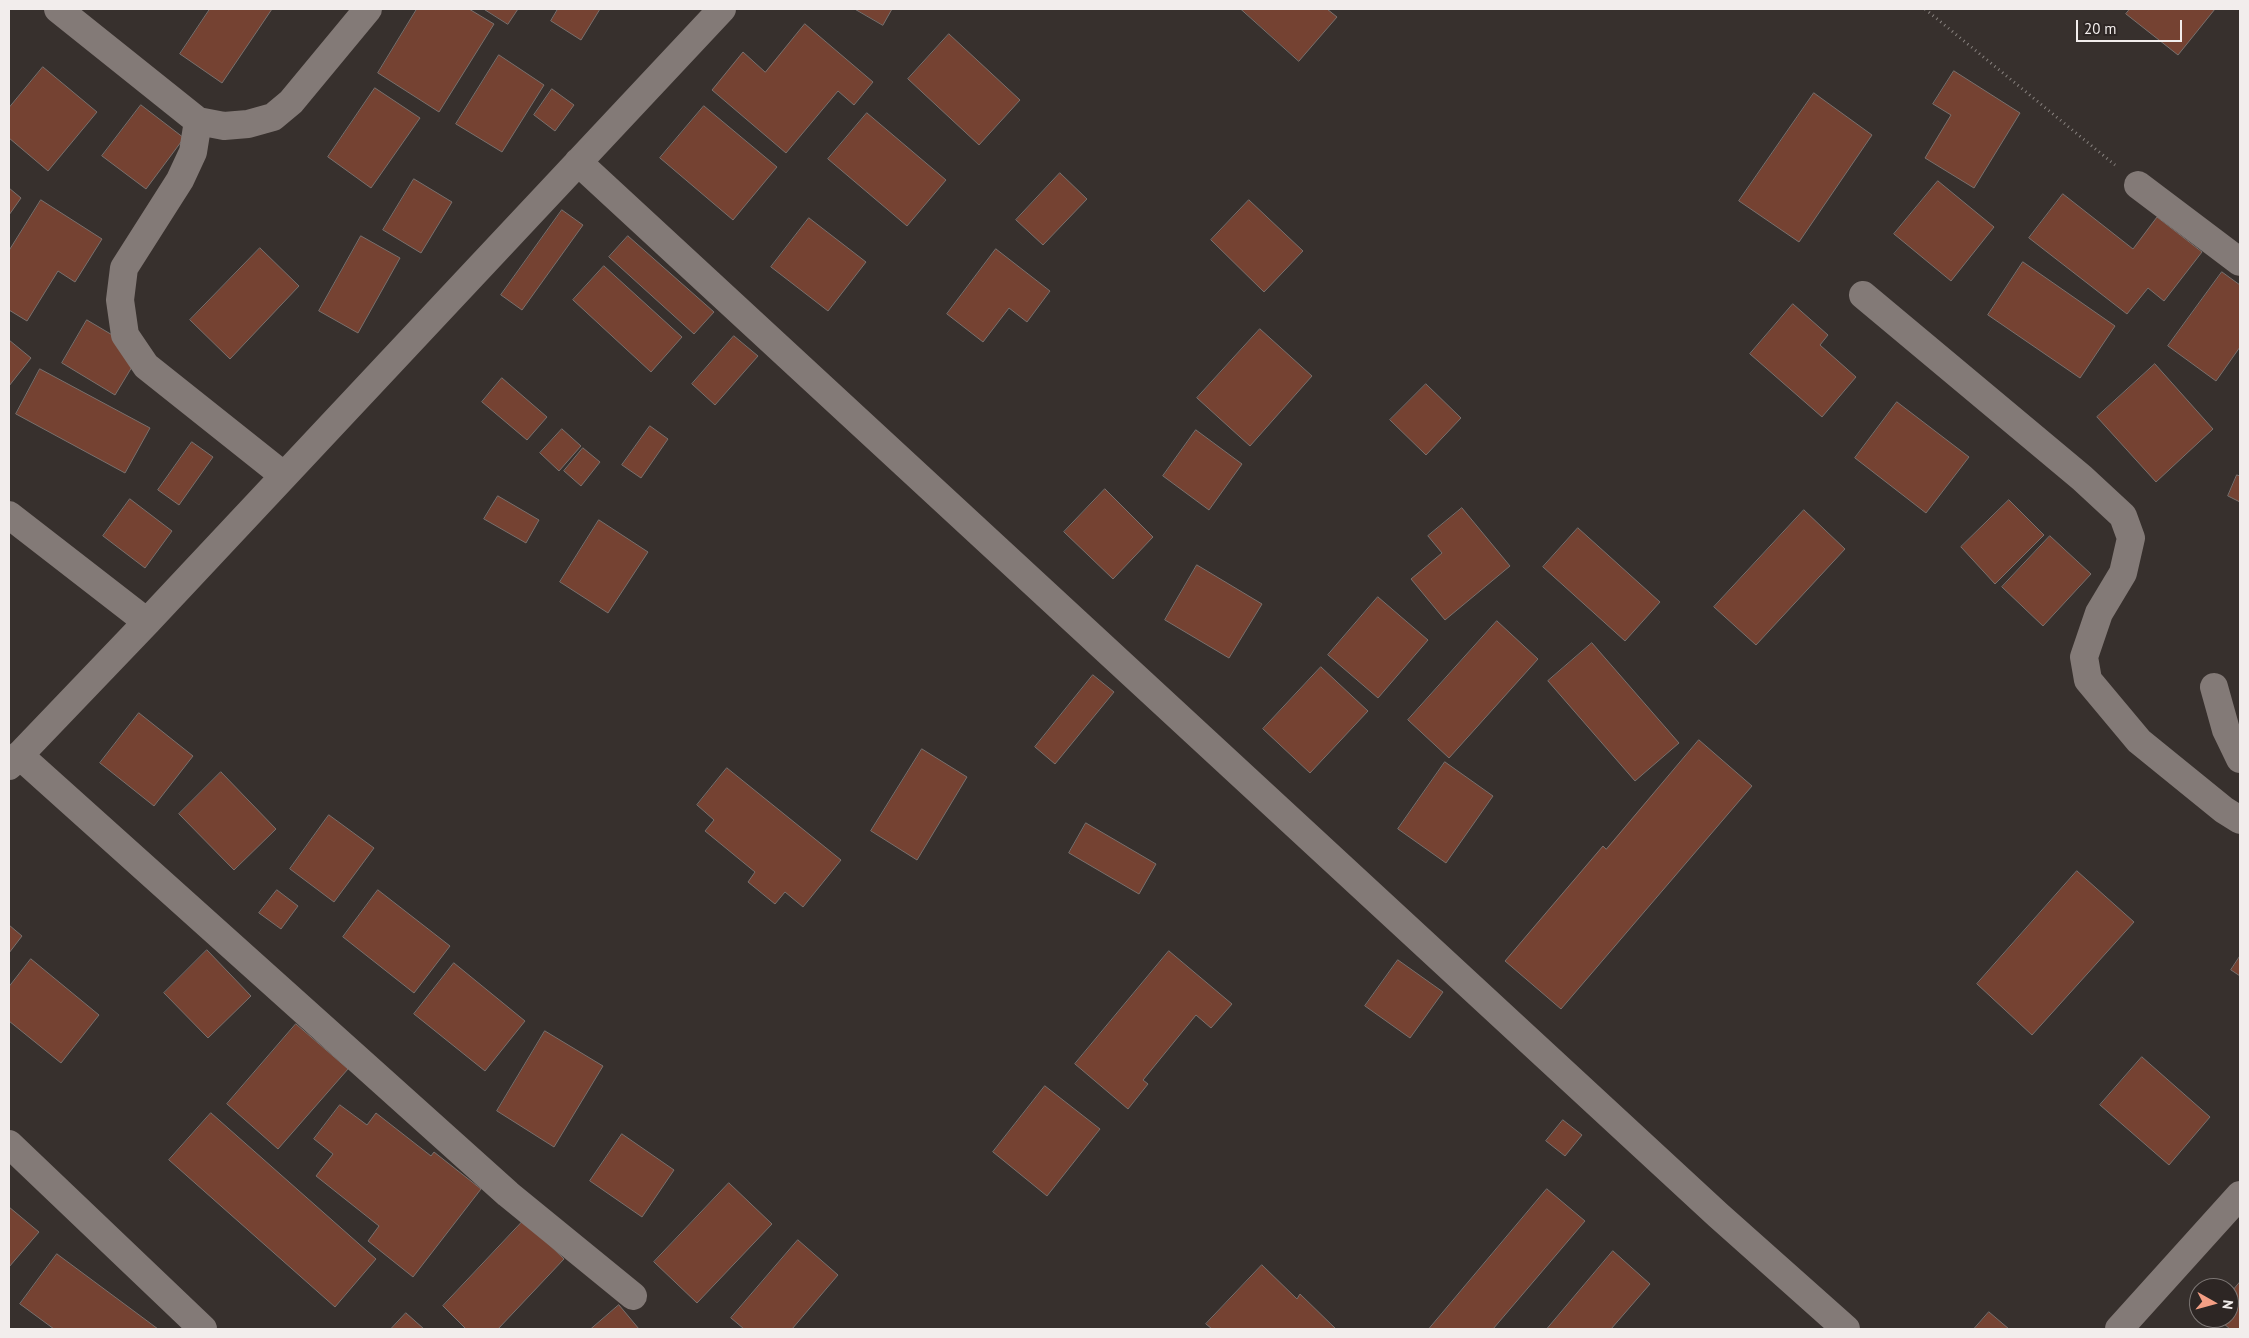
<!DOCTYPE html>
<style>
body{margin:0}
#map{position:relative;width:2249px;height:1338px;overflow:hidden;background:#37302d;font-family:"PT Sans",sans-serif}
canvas{display:block}
.frame{position:absolute;inset:0;border:10px solid #f2edec;pointer-events:none}
.north{position:absolute;left:2189px;top:1278px;width:50px;height:50px;box-sizing:border-box;background:#2d2624;border:1px solid #7c7674;border-radius:50%;rotate:97deg;font-size:14px;font-weight:700;line-height:20px;text-align:center;color:#f2edec}
.north::after{content:'';display:block;margin:auto;width:18px;height:22px;background:#f39f85;clip-path:polygon(50% 0,100% 100%,50% 72%,0 100%)}
.scale{position:absolute;left:2076px;top:20px;width:106px;height:22px;box-sizing:border-box;border:2px solid #f2edec;border-top:0;padding-left:6px;font-size:15px;line-height:18px;white-space:nowrap;color:#f2edec;-webkit-text-stroke:4px #2d2624;paint-order:stroke}
</style>
<div id="map">
<canvas width="2249" height="1338"></canvas>
<div class="frame"></div>
<div class="north">N</div>
<div class="scale">20 m</div>
</div>
<script>
const context = document.querySelector('canvas').getContext('2d');
context.lineJoin = 'round';
function fill(path, color) {
  context.fillStyle = color;
  context.fill(path, 'evenodd');
}
function trace(path, color, width, dash) {
  context.strokeStyle = color;
  context.lineWidth = width;
  context.lineCap = dash ? 'butt' : 'round';
  context.setLineDash(dash || []);
  context.stroke(path);
}
const building = new Path2D(`
 M210 9H272L222 83 180 54Z
 M417 9H469L494 24 439 112 378 73Z
 M484 9H518L508 24Z
 M558 9H600L581 40 551 21Z
 M855 9H892L883 25Z
 M1241 9H1327L1337 17 1299 61Z
 M2130 9H2215L2178 55 2126 14Z
 M805 24 873 82 854 105 838 91 786 153 712 90 743 52 765 72Z
 M949 34 1020 100 979 145 908 79Z
 M499 55 544 85 502 152 456 124Z
 M43 67 97 112 48 171 9 138V108Z
 M1954 71 2020 113 1974 188 1925 158 1951 115 1933 104Z
 M375 88 420 118 371 188 328 157Z
 M552 89 574 105 555 131 534 115Z
 M1814 93 1872 135 1799 242 1739 201Z
 M141 105 184 138 146 189 102 156Z
 M704 106 777 167 733 220 660 158Z
 M867 113 946 180 907 226 828 159Z
 M1060 173 1087 199 1043 245 1016 220Z
 M414 179 452 202 421 253 383 230Z
 M1938 181 1994 227 1951 281 1894 234Z
 M9 188 21 198 9 215Z
 M2063 194 2133 249 2157 217 2202 252 2164 301 2148 288 2127 314 2029 238Z
 M41 200 102 239 75 282 58 271 27 321 9 310V251Z
 M1249 200 1303 251 1264 292 1211 240Z
 M562 210 583 225 522 310 501 295Z
 M809 218 866 262 828 311 771 267Z
 M361 236 400 258 358 333 319 311Z
 M628 236 714 312 694 334 609 257Z
 M260 248 299 286 230 359 190 320Z
 M996 249 1050 291 1027 322 1009 308 983 342 947 314Z
 M2023 262 2115 326 2080 378 1988 315Z
 M604 266 682 337 651 372 573 300Z
 M2222 272 2240 285V347L2216 381 2168 346Z
 M1793 304 1828 335 1820 345 1856 377 1822 417 1750 354Z
 M87 320 141 352 115 395 62 363Z
 M1260 329 1312 376 1250 446 1197 398Z
 M734 336 758 356 715 405 692 384Z
 M9 340 31 358 9 386Z
 M2155 364 2213 429 2156 482 2097 417Z
 M40 369 150 428 125 473 16 414Z
 M502 378 547 417 527 440 482 402Z
 M1426 384 1461 418 1426 455 1390 420Z
 M1897 402 1969 457 1926 513 1855 458Z
 M650 426 668 439 641 478 622 465Z
 M562 429 581 446 559 471 540 453Z
 M1196 430 1242 464 1209 510 1163 476Z
 M192 442 213 457 179 505 158 490Z
 M583 448 600 462 581 486 564 471Z
 M2237 475 2240 476V502L2228 496Z
 M1105 489 1153 537 1113 579 1064 532Z
 M498 496 539 520 526 543 484 519Z
 M130 499 172 531 145 568 103 536Z
 M2009 500 2044 535 1995 584 1961 547Z
 M1462 508 1510 566 1445 620 1411 579 1442 553 1428 536Z
 M1804 510 1845 549 1756 645 1714 607Z
 M599 520 648 552 608 613 560 582Z
 M1578 528 1660 602 1625 641 1543 567Z
 M2050 536 2091 574 2043 626 2002 587Z
 M1197 565 1262 604 1229 658 1165 620Z
 M1378 597 1428 640 1378 698 1328 655Z
 M1497 621 1538 659 1449 758 1408 720Z
 M1592 643 1679 743 1635 781 1548 681Z
 M1321 667 1368 711 1310 773 1263 729Z
 M1093 675 1114 692 1055 764 1035 747Z
 M139 713 193 756 154 806 100 763Z
 M1699 740 1752 786 1561 1009 1505 961 1603 846 1606 849Z
 M922 749 967 777 917 860 871 831Z
 M1445 762 1493 796 1446 863 1398 829Z
 M727 768 841 860 803 907 785 892 775 904 748 882 755 872 705 831 714 820 697 805Z
 M221 772 276 829 234 870 179 814Z
 M329 815 374 848 334 902 290 869Z
 M1086 823 1156 864 1139 894 1069 853Z
 M2077 871 2134 922 2032 1035 1977 984Z
 M277 890 298 906 281 929 259 913Z
 M378 890 450 946 414 993 343 937Z
 M9 925 22 936 9 953Z
 M207 950 251 996 208 1038 164 993Z
 M1169 951 1232 1004 1211 1028 1196 1015 1143 1080 1148 1084 1128 1109 1075 1064Z
 M2240 956V976L2231 970Z
 M31 959 99 1015 61 1063 9 1021V987Z
 M1398 960 1443 992 1410 1038 1365 1006Z
 M454 963 525 1021 485 1071 414 1014Z
 M296 1024 348 1069 278 1149 227 1104Z
 M545 1031 603 1066 554 1147 497 1111Z
 M2142 1057 2210 1117 2169 1165 2100 1105Z
 M1045 1086 1100 1129 1047 1196 993 1152Z
 M340 1105 367 1125 376 1113 431 1156 434 1152 481 1189 413 1277 368 1241 379 1226 316 1176 333 1154 314 1139Z
 M211 1113 376 1259 335 1307 169 1160Z
 M1563 1120 1582 1135 1565 1156 1546 1141Z
 M622 1134 674 1170 642 1217 590 1181Z
 M729 1183 772 1224 697 1303 654 1262Z
 M1547 1189 1585 1221 1493 1329H1429Z
 M9 1207 39 1232 9 1267Z
 M524 1220 564 1259 498 1329H466L443 1306Z
 M798 1240 838 1275 792 1329H744L731 1318Z
 M1613 1251 1650 1284 1611 1329H1547Z
 M57 1254 158 1329H54L20 1304Z
 M1262 1265 1297 1299 1300 1294 1336 1329H1212L1206 1324Z
 M2240 1282V1329H2230L2217 1318H2229V1295Z
 M619 1305 639 1329H591Z
 M1989 1312 2009 1329H1974Z
 M406 1313 424 1329H391Z`);
const path = new Path2D(`
 M1925 9 2115 165`);
const minor = new Path2D(`
 M58 9 198 121 224 126 248 124 273 117 291 102 368 9
 M198 121 193 152 180 180 124 268 120 300 125 335 146 366 283 475
 M578 162 1718 1215 1846 1329
 M2138 185 2240 262
 M1863 295 2082 478 2123 516 2131 538 2123 573 2099 613 2084 657 2088 680 2139 741 2224 810 2240 820
 M9 515 147 622
 M2214 687 2226 730 2240 759
 M19 755 508 1194 633 1296
 M9 766 147 622 722 9
 M9 1144 203 1329
 M2119 1329 2240 1195`);
fill(building, '#754232');
trace(building, '#79706d', 1);
trace(path, '#88827f', 3, [1, 4]);
trace(minor, '#837a77', 28);
</script>
